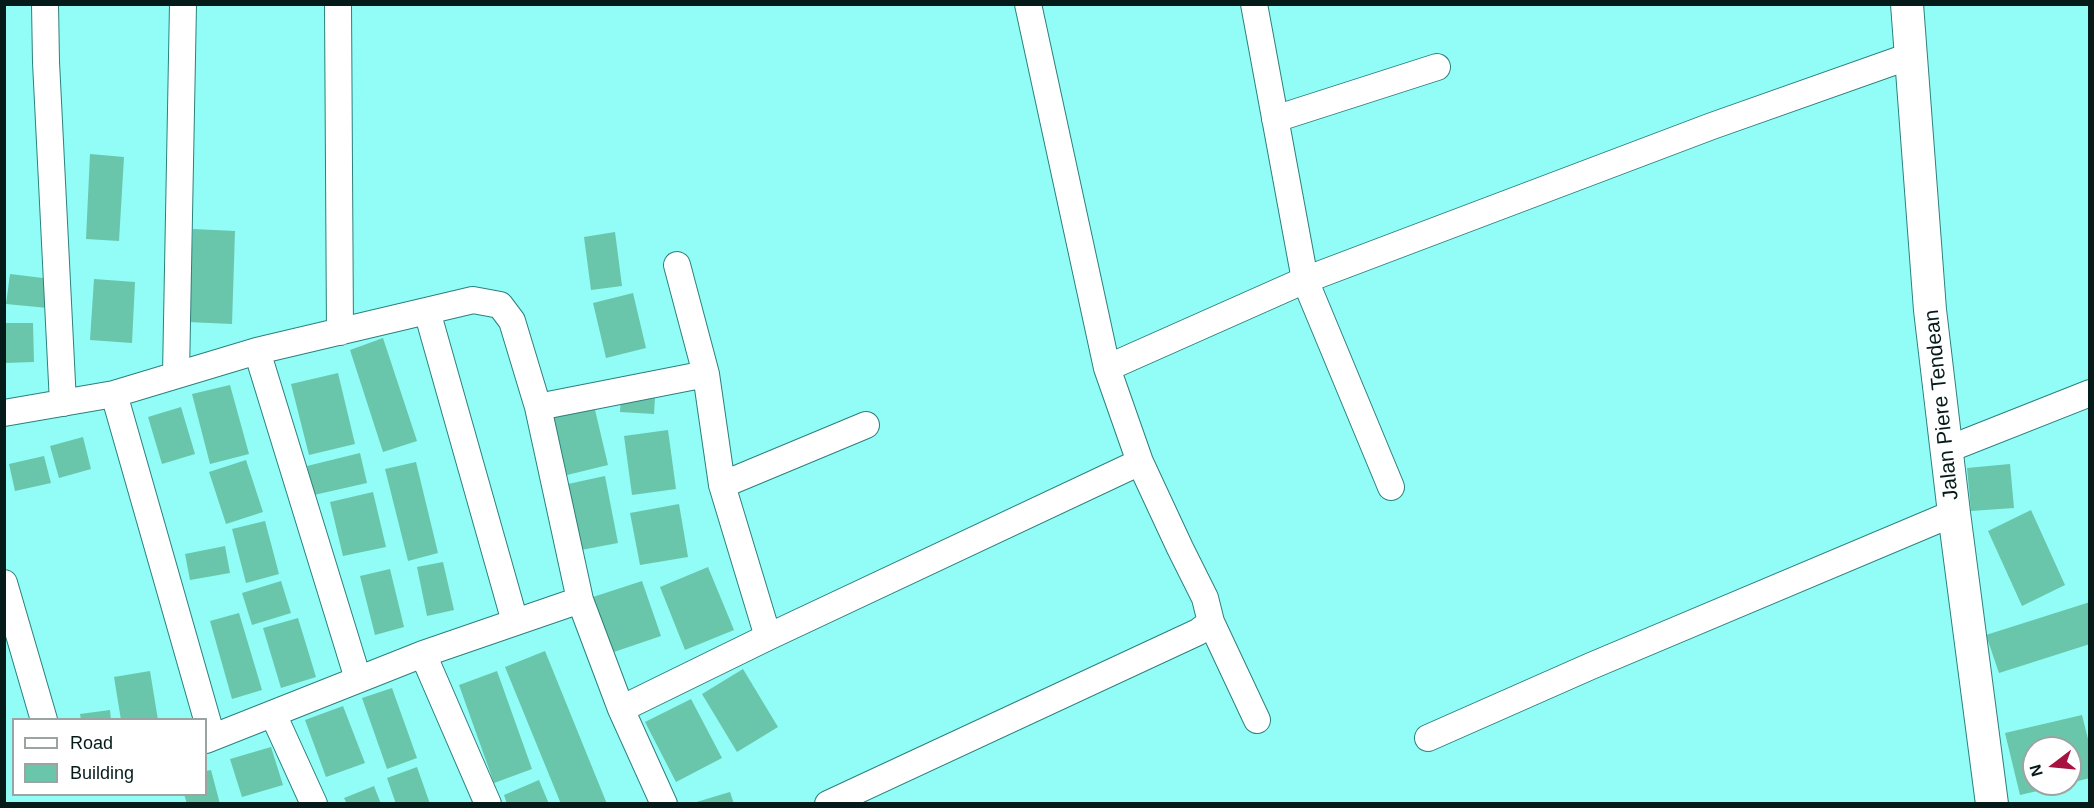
<!DOCTYPE html>
<style>
body{margin:0}
#map{position:relative;width:2094px;height:808px;overflow:hidden;background:#92fcf7;font-family:Arial,sans-serif}
canvas{display:block}
.frame{position:absolute;inset:0;border:6px solid #041b1a;pointer-events:none}
.legend{position:absolute;left:12px;top:718px;width:195px;height:78px;box-sizing:border-box;background:#fff;border:2px solid #9ba4a3;margin:0;padding:8px 10px;list-style:none;font-size:18px;color:#041b1a}
.legend li{display:flex;align-items:center;gap:12px;height:30px}
.legend b{width:30px;border:2px solid #9ba4a3}
.north{position:absolute;left:2022px;top:736px;width:60px;height:60px;box-sizing:border-box;background:#fff;border:2px solid #9ba4a3;border-radius:50%;rotate:254deg;font-size:16px;font-weight:700;line-height:24px;text-align:center;color:#041b1a}
.north::after{content:'';display:block;margin:auto;width:21px;height:27px;background:#a81140;clip-path:polygon(50% 0,100% 100%,50% 72%,0 100%)}
</style>
<div id="map">
<canvas width="2094" height="808"></canvas>
<div class="frame"></div>
<ul class="legend">
<li><b style="height:8px;background:#fff"></b>Road</li>
<li><b style="height:16px;background:#69c6aa"></b>Building</li>
</ul>
<div class="north">N</div>
</div>
<script>
const context = document.querySelector('canvas').getContext('2d');
context.lineJoin = 'round';
function fill(path, color) {
  context.fillStyle = color;
  context.fill(path, 'evenodd');
}
function trace(path, color, width, dash) {
  context.strokeStyle = color;
  context.lineWidth = width;
  context.lineCap = dash ? 'butt' : 'round';
  context.setLineDash(dash || []);
  context.stroke(path);
}
function label(font, color, halo, rows, align = 'center') {
  context.font = font + ' Arial,sans-serif';
  context.lineWidth = 5;
  context.setLineDash([]);
  context.textBaseline = 'middle';
  context.strokeStyle = halo;
  context.fillStyle = color;
  for (const [text, x, y, turn = 0] of rows) {
    context.save();
    context.translate(x, y);
    context.rotate((+turn || 0) * Math.PI / 180);
    context.textAlign = isNaN(turn) ? turn : align;
    if (halo) context.strokeText(text, 0, 0);
    context.fillText(text, 0, 0);
    context.restore();
  }
}
const building = new Path2D(`
 M90 154 124 157 119 241 86 239Z
 M193 229 235 231 232 324 188 322Z
 M615 232 622 286 591 290 584 237Z
 M10 274 51 279 48 308 6 304Z
 M94 279 135 282 132 343 90 340Z
 M633 293 646 348 606 358 593 303Z
 M4 323H33L34 362 4 363Z
 M383 338 417 441 383 452 350 350Z
 M338 373 355 444 309 455 291 384Z
 M622 378 656 380 654 414 620 412Z
 M230 385 249 454 210 464 192 394Z
 M592 397 608 465 567 475 550 407Z
 M181 407 195 454 162 464 148 417Z
 M668 430 676 489 632 495 624 436Z
 M83 437 91 469 59 478 50 446Z
 M360 453 367 483 314 495 307 466Z
 M44 456 51 483 15 491 9 464Z
 M246 460 263 512 226 524 209 472Z
 M416 462 438 553 408 561 385 469Z
 M2010 464 2014 508 1971 511 1967 468Z
 M605 476 618 543 581 550 568 484Z
 M373 492 386 547 343 556 330 502Z
 M679 504 688 557 640 565 630 513Z
 M2031 510 2065 585 2022 606 1988 531Z
 M265 521 279 574 246 583 232 529Z
 M225 546 230 573 190 580 185 554Z
 M443 562 454 610 427 616 417 567Z
 M708 567 734 630 685 650 660 587Z
 M390 569 404 627 375 635 360 576Z
 M281 581 291 613 252 625 242 593Z
 M642 581 661 636 611 653 593 597Z
 M2090 602V644L1999 673 1986 635Z
 M239 613 262 690 232 699 210 621Z
 M298 618 316 677 281 688 263 628Z
 M545 651 607 804H561L505 667Z
 M743 669 778 727 737 752 702 694Z
 M150 671 158 720H121L114 677Z
 M497 671 532 769 494 783 459 685Z
 M392 688 417 758 387 769 362 698Z
 M691 699 722 758 676 782 645 722Z
 M343 706 365 763 326 777 305 720Z
 M110 710 111 720H81L80 714Z
 M2082 715 2090 747V778L2070 783V748H2034V784L2063 785 2020 795 2005 733Z
 M271 747 283 785 242 797 230 759Z
 M417 767 430 804H396L387 778Z
 M211 770 220 804H187L184 794H206V771Z
 M539 780 549 804H507L504 795Z
 M374 786 381 804H347L344 798Z
 M730 792 734 804H693V803Z`);
const minor = new Path2D(`
 M45 4 46 62 63 403
 M338 4 340 332
 M1254 4 1305 280 1391 487
 M1275 119 1437 67
 M677 265 706 374 722 485 768 637
 M427 311 515 622
 M257 351 358 679
 M1107 368 1305 280 1712 126 1910 56
 M176 374 183 4
 M114 394 212 737
 M538 407 706 374
 M4 413 114 394 257 351 473 300 500 305 512 321 538 407 580 600 621 709 664 804
 M1946 450 2090 393
 M722 485 866 425
 M4 583 44 720
 M1211 622 1257 720
 M423 654 488 804
 M621 709 768 637 1140 462
 M273 714 314 804
 M1428 738 1591 666 1954 513
 M206 740 423 654 580 600
 M828 804 1198 632 1211 622 1205 598 1180 548 1140 462 1107 368 1028 4`);
const tertiary = new Path2D(`
 M1907 4 1930 310 1954 513 1992 804`);
const streetNames = [
 ["Jalan Piere Tendean",1942,405,-96]
];
fill(building, '#69c6aa');
trace(minor, '#2c807d', 28);
trace(tertiary, '#2c807d', 34);
trace(minor, '#fff', 26);
trace(tertiary, '#fff', 32);
label('21px', '#041b1a', '#fff', streetNames);
</script>
